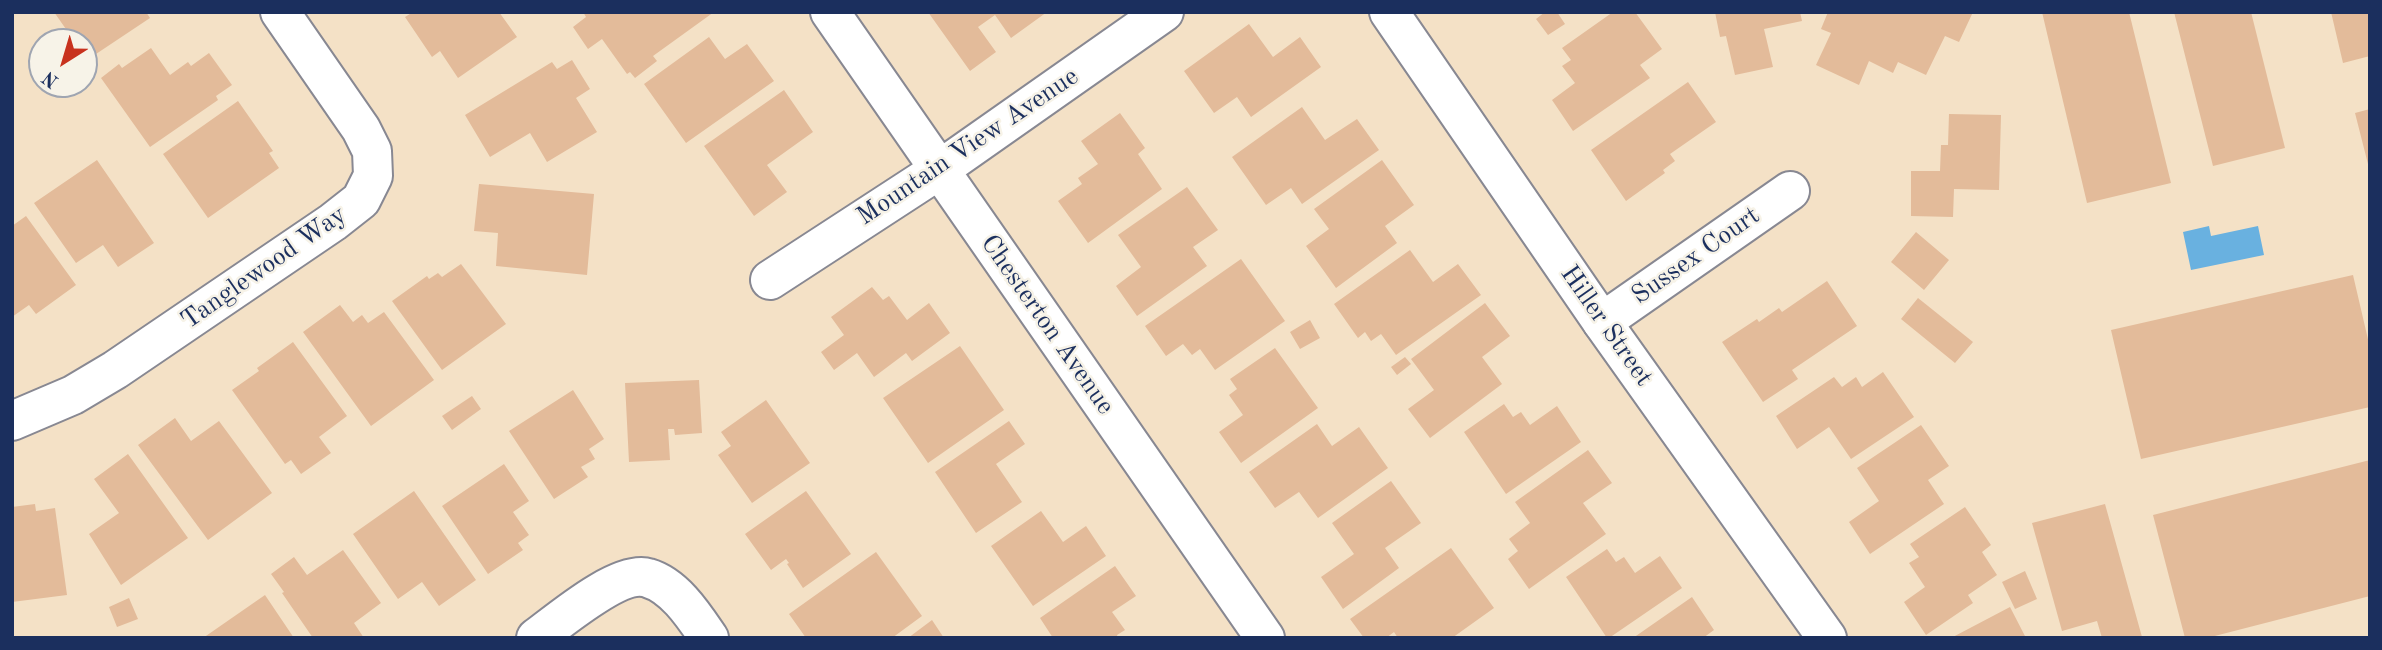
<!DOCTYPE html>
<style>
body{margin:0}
#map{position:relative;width:2382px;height:650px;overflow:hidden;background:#f4e1c6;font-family:"Old Standard TT",serif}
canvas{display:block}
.frame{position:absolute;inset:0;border:14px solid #1b2f5e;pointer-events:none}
.north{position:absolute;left:28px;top:28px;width:70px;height:70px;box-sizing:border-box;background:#f7f3e8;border:2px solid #9fa5b1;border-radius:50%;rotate:217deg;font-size:19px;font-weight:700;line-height:28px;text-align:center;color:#1b2f5e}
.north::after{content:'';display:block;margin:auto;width:24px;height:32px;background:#c8321e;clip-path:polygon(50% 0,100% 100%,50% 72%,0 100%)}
</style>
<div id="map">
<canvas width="2382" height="650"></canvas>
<div class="frame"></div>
<div class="north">N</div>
</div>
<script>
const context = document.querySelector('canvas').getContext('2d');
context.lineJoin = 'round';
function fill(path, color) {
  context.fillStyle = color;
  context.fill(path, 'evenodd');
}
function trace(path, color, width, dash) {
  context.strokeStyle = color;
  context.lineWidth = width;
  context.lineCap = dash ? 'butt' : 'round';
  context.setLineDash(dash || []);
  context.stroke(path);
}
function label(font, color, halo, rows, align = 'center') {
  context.font = font + ' "Old Standard TT",serif';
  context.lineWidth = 5;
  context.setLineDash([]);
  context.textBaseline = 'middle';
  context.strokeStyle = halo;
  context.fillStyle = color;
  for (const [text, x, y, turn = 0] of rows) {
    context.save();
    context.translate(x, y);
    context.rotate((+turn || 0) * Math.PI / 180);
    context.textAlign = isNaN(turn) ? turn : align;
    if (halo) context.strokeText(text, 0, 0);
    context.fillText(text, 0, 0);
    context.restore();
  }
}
const water = new Path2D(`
 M2209 226 2211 236 2258 226 2264 255 2191 270 2183 232Z`);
const building = new Path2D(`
 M54 12H146L150 18 87 60 84 56V42H75Z
 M413 12H499L517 37 458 78 440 51 432 57 405 17Z
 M583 12H714L653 56 657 61 635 78 630 72 627 74 602 39 588 49 573 27 586 17Z
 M928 12H1047L1011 38 995 15 978 27 996 52 970 71Z
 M1545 12H1557L1565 24 1548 35 1536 19Z
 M1613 12H1635L1662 49 1640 65 1650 78 1573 131 1552 100 1575 83 1562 66 1571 60 1562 48Z
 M1715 12H1800L1802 21 1764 29 1773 67 1735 75 1726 36 1720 37Z
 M1828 12H1973L1959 42 1945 36 1926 75 1898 62 1893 73 1869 61 1859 85 1816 65 1831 33 1821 29Z
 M2042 12H2129L2171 183 2087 203Z
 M2174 12H2251L2285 148 2213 166Z
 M2331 12H2370V56L2343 63Z
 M1249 24 1273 57 1300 37 1321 67 1251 117 1237 97 1214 113 1184 71Z
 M709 37 725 59 747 44 774 81 686 143 644 84Z
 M151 48 170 75 188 62 191 66 209 53 232 85 216 96 218 100 150 147 101 78 119 64 122 68Z
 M572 60 590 89 576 98 597 132 547 162 530 133 490 157 465 115 552 62 557 69Z
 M1688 82 1716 122 1670 154 1675 161 1663 170 1665 173 1626 201 1591 150Z
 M784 90 813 132 767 165 787 192 754 216 704 146Z
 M238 101 273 151 269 153 279 168 208 218 163 154Z
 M1302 107 1325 140 1357 119 1379 150 1302 204 1291 188 1266 205 1232 157Z
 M2370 109V168H2369L2355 113Z
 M1120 113 1145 148 1138 154 1162 189 1088 243 1058 201 1082 184 1078 178 1098 164 1081 141Z
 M1949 114 2001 115 1999 190 1954 189 1953 217 1911 216V171H1940L1941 145H1948Z
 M97 160 154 243 118 267 103 245 76 263 34 203Z
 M1382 160 1414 205 1385 226 1397 243 1336 288 1306 246 1329 229 1314 209Z
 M479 184 594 194 587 275 496 266 498 233 474 231Z
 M1187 187 1218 230 1193 247 1207 266 1137 316 1116 286 1141 267 1118 235Z
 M26 216 76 285 36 314 29 305 12 317V226Z
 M1916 232 1949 260 1924 290 1891 262Z
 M1410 250 1433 282 1458 264 1481 295 1396 355 1381 334 1371 341 1365 332 1358 338 1334 304Z
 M1241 259 1285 321 1215 370 1200 349 1192 355 1183 344 1166 356 1145 326Z
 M461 264 506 324 442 370 392 301 427 276 429 279 438 273 442 277Z
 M2353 275 2370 348V407L2141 459 2111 330Z
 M1827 281 1857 326 1792 370 1798 379 1763 402 1722 342 1757 319 1759 322 1779 308 1782 312Z
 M872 287 883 300 889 296 907 320 929 303 950 333 912 361 906 353 874 377 857 353 834 370 821 352 844 335 831 317Z
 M1918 298 1973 342 1955 363 1901 319Z
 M1485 303 1510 336 1482 357 1502 384 1430 438 1408 409 1434 390 1411 359Z
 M340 305 353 322 362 315 368 323 384 312 434 380 371 426 303 332Z
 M1310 320 1320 338 1300 349 1290 332Z
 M293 342 347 416 319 437 331 453 301 474 291 460 285 464 232 390 259 371 257 368Z
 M960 346 1004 410 928 463 883 398Z
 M1275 348 1318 408 1241 463 1219 432 1243 415 1229 395 1237 389 1230 379Z
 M1405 357 1411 364 1397 375 1391 367Z
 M1883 372 1914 417 1851 459 1829 427 1797 449 1776 416 1834 377 1842 387 1856 377 1862 387Z
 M699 380 702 433 675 435 674 429H668L670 460 629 462 625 383Z
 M573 390 604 439 589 449 595 459 581 467 588 477 554 499 509 431Z
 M472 396 481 409 452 430 442 416Z
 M766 400 810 463 752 503 718 455 731 446 721 432Z
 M1504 404 1513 417 1521 412 1530 425 1557 406 1581 442 1506 494 1464 432Z
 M175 418 191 441 219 421 272 493 208 540 138 445Z
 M1009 421 1025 444 996 464 1022 502 976 533 935 472Z
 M1317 424 1332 446 1359 427 1388 468 1318 518 1299 492 1275 508 1249 472Z
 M1921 425 1949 466 1928 480 1944 504 1870 554 1849 522 1879 501 1857 468Z
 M1588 450 1612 483 1583 503 1606 534 1529 589 1508 559 1518 551 1509 539 1530 523 1515 502Z
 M128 454 188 538 121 585 89 534 119 513 94 479Z
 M2370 460V596L2207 638H2185L2153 515Z
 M504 464 529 501 513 512 529 535 518 543 523 550 488 574 442 506Z
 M1391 481 1421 523 1385 548 1399 568 1343 609 1321 577 1354 554 1332 523Z
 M414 491 476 580 439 606 422 582 398 599 353 534Z
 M806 491 851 554 803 588 787 564 789 563 786 559 771 570 745 534Z
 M35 504 36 511 55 508 67 595 12 602V507Z
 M2105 504 2142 637 2102 638 2097 621 2062 631 2032 523Z
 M1965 507 1991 545 1982 552 1997 575 1968 595 1973 603 1926 635 1904 602 1925 587 1909 563 1919 557 1910 544Z
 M1041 511 1063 542 1086 526 1106 556 1033 606 991 546Z
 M1451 548 1494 608 1452 638H1398L1394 632 1386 638H1364L1350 619Z
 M1607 549 1616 562 1624 557 1635 573 1660 556 1682 588 1609 638H1607L1566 577Z
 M343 550 381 603 354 623 364 638H313L282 593 284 592 271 574 294 557 307 575Z
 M876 552 922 616 892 638H806L789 614Z
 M1115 566 1136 596 1112 612 1125 630 1117 635 1118 638H1053L1040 618Z
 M2025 571 2037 599 2015 609 2002 582Z
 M265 595 294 638H203Z
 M1692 597 1714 630 1703 638H1633Z
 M129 598 138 619 117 627 109 607Z
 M2010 607 2026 638H1951Z
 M932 620 944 638H908Z`);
const street = new Path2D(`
 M830 12 1265 638
 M770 280 939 170 1164 12
 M1602 322 1790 191
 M12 421 73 395 115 370 333 222 361 200 373 176 372 151 361 129 280 12
 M536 638C559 621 620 569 648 578 675 586 694 616 709 638`);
const secondary = new Path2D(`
 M1389 12 1602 322 1827 638`);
const streetNames = [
 ["Mountain View Avenue",968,147,-34],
 ["Sussex Court",1696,256,-35],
 ["Tanglewood Way",264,268,-35],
 ["Chesterton Avenue",1047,325,55],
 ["Hiller Street",1606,326,55]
];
fill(water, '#69b1e0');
fill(building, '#e3bb9a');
trace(street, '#888892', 42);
trace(secondary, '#888892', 42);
trace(street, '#fff', 38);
trace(secondary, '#fff', 38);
label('26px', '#1b2f5e', '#f7f3e8', streetNames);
</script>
